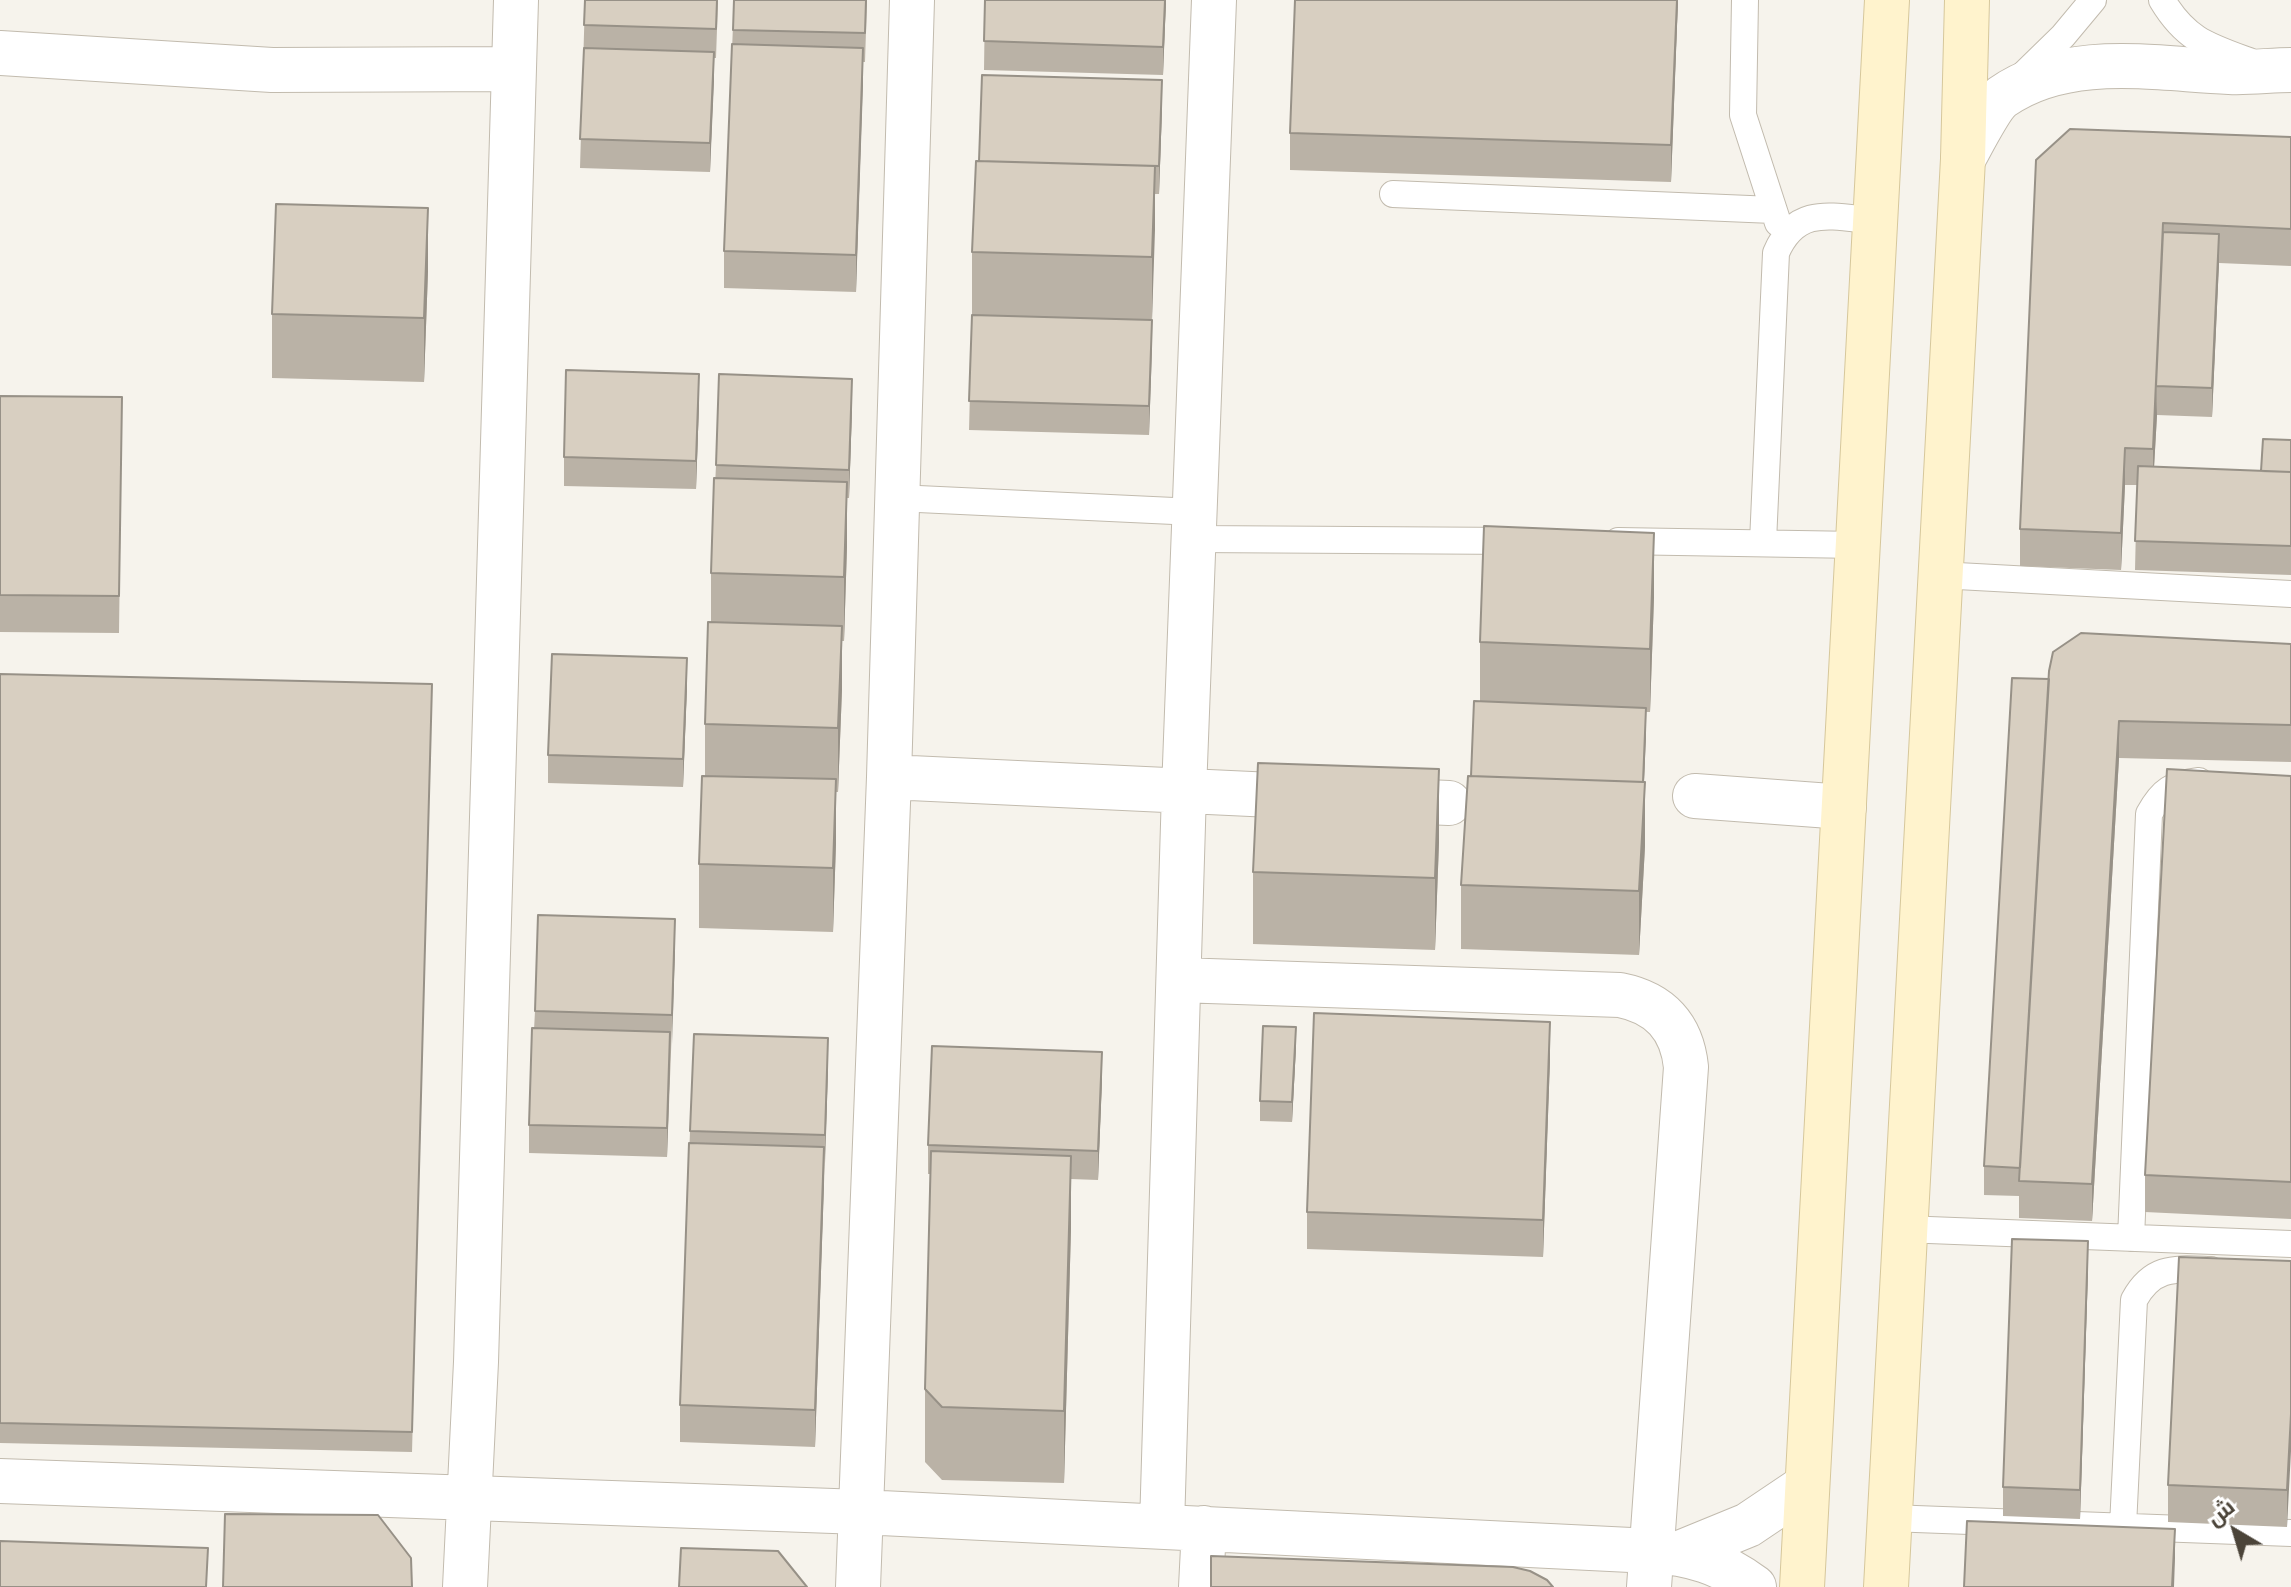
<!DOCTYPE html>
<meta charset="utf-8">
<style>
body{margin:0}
#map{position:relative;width:2291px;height:1587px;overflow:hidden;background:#f6f3ec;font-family:Lato,Cairo,sans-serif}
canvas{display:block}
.north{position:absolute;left:2195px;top:1491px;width:80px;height:80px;-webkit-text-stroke:6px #fff;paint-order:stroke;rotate:322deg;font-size:22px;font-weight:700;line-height:32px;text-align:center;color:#4b4439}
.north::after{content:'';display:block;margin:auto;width:28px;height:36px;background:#4b4439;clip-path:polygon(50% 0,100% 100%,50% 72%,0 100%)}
</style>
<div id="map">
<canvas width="2291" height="1587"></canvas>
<div class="north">ش</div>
</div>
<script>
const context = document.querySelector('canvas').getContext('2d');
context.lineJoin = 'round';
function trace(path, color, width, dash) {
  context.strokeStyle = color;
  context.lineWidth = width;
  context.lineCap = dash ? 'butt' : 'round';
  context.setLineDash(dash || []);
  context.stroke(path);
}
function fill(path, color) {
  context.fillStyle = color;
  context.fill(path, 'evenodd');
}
const lane = new Path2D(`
 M1745 0 1743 115 1778 223
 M2162 0C2186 40 2208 46 2249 61
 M2022 76 2063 36 2093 0
 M1393 194 1773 210
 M897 498 1195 512
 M1194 539 1519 541
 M1618 541 1858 545
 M1763 542 1776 253C1797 204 1833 217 1877 221
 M1939 575 2291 594
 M1903 1229 2291 1244
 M2131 1238 2149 814C2162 790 2172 784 2199 781
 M1889 1518 2291 1533
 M2123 1526 2134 1300C2153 1265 2176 1269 2211 1270`);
const street = new Path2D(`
 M0 53 272 70 513 69
 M1963 159C1971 145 1991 105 2002 97 2068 51 2155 69 2229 72 2250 73 2271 70 2291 70
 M889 777 1315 797
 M1695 796 1844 807
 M1380 800 1449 803
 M1179 980 1620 995C1660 1003 1682 1027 1686 1067L1649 1587
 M0 1481 861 1512 1651 1551C1691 1553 1722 1563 1754 1587
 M1162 1526 1184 791 1214 0
 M1682 1552 1748 1525 1806 1486
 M465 1587 476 1362 516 0
 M858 1587 889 777 912 0
 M1201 1587 1204 1528`);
const secondary = new Path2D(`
 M1802 1587 1887 0
 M1886 1587 1963 159 1967 0`);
const wall = new Path2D(`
 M585 0H718L716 58H714L710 172 580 168Z
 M734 0H867L865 62H863L856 292 724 288V251Z
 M985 0H1166L1163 75 984 70Z
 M1295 0H1678L1671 182 1290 170V133Z
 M1162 108 1159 194H1155L1149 435 969 430 972 315V252L979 161Z
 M2291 137V266L2219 263 2212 417 2157 415 2154 467 2261 471 2291 440V575L2135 570 2137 485H2125L2121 570 2020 566V529L2036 160Z
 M428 271 424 382 272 378V314Z
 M0 396 122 397 119 633 0 632Z
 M699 403 696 489 564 486V457Z
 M852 408 849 498H847V546L844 641H842V689L838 792H836V843L833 932 699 928V864L705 776V724L711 622V573L716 465Z
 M1654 597 1650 712H1646L1644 782 1645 846 1639 955 1461 949V885L1480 701V642Z
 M2291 644V762L2119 758 2092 1221 2019 1218V1196L1984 1195V1166L2049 679Z
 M0 674 432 684 412 1452 0 1443Z
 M687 687 683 787 548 783V755Z
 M2291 776V1219L2145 1212V1175Z
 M1439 842 1435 950 1253 944V872Z
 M675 947 667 1157 529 1153V1125L535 1011Z
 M1296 1047 1292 1122 1260 1121V1101Z
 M1550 1059 1543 1257 1307 1249V1212Z
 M828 1067 815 1447 680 1442V1405L690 1131Z
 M1102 1080 1098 1180 1071 1179V1228L1064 1483 942 1480 925 1462V1389L930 1174H928V1145Z
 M2291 1261 2287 1527 2168 1522V1485Z
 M2088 1270 2080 1519 2003 1516V1487Z`);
const shadedWall = new Path2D(`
 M1165 0H1166L1163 75V47Z
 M1677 0H1678L1671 182V145Z
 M863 48V85L856 292V255Z
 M714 52V81L710 172V143Z
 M1162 80V108L1159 194V166Z
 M1155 166V230L1152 321V257Z
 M428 208V271L424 382V318Z
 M2219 234V263L2212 417V388Z
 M1152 320V348L1149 435V406Z
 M699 374V403L696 489V461Z
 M852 379V408L849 498V470Z
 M2156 386 2157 415 2153 486V449Z
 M2125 448V485L2121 570V533Z
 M847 482V546L844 641V577Z
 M1654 533V597L1650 712V649Z
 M842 626V689L838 792V728Z
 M687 658V687L683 787V759Z
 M1646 708V737L1642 824V795Z
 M2119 721V758L2092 1221V1184Z
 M1439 769V842L1435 950V878Z
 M836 779V843L833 932V868Z
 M1645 782V846L1639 955V891Z
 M675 919V947L672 1044V1015Z
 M1550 1022V1059L1543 1257V1220Z
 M1296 1027V1047L1292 1122V1102Z
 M670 1032V1061L667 1157V1128Z
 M828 1038V1067L825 1163V1135Z
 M1102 1052V1080L1098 1180V1151Z
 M824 1147V1184L815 1447V1410Z
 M1071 1156V1228L1064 1483V1411Z
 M2088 1241V1270L2080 1519V1490Z
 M2291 1414V1451L2287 1527V1490Z
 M2175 1529V1558L2174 1587H2172Z`);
const building = new Path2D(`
 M585 0H717L716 29 584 25Z
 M734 0H866L865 33 733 30Z
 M985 0H1165L1163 47 984 41Z
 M1295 0H1677L1671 145 1290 133Z
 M732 44 863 48 856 255 724 251Z
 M584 48 714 52 710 143 580 139Z
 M982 75 1162 80 1159 166 979 161Z
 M2070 129 2291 137V229L2163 223 2153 449 2125 448 2121 533 2020 529 2036 160Z
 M976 161 1155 166 1152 257 972 252Z
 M276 204 428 208 424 318 272 314Z
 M2163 232 2219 234 2212 388 2156 386Z
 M972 315 1152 320 1149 406 969 401Z
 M566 370 699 374 696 461 564 457Z
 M719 374 852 379 849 470 716 465Z
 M0 396 122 397 119 596 0 595Z
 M2263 439 2291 440V472L2261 471Z
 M2138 466 2291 472V546L2135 541Z
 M714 478 847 482 844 577 711 573Z
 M1484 526 1654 533 1650 649 1480 642Z
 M708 622 842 626 838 728 705 724Z
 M2081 633 2291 644V725L2119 721 2092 1184 2019 1181 2049 671 2053 652Z
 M552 654 687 658 683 759 548 755Z
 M0 674 432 684 412 1432 0 1423Z
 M2012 678 2049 679 2020 1168 1984 1166Z
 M1474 701 1646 708 1643 782 1471 776Z
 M1258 763 1439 769 1435 878 1253 872Z
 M2167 769 2291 776V1182L2145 1175Z
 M702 776 836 779 833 868 699 864Z
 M1468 776 1645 782 1639 891 1461 885Z
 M538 915 675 919 672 1015 535 1011Z
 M1314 1013 1550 1022 1543 1220 1307 1212Z
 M1263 1026 1296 1027 1292 1102 1260 1101Z
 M532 1028 670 1032 667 1128 529 1125Z
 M694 1034 828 1038 825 1135 690 1131Z
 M932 1046 1102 1052 1098 1151 928 1145Z
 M689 1143 824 1147 815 1410 680 1405Z
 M931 1151 1071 1156 1064 1411 942 1407 925 1389Z
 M2012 1239 2088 1241 2080 1490 2003 1487Z
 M2179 1257 2291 1261V1414L2287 1490 2168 1485Z
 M225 1514 378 1515 411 1558 412 1587H223Z
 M1967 1521 2175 1529 2172 1587H1964Z
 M0 1541 208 1548 206 1587H0Z
 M681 1548 778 1551 807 1587H679Z
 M1211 1556 1513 1567 1530 1571 1547 1580 1553 1587H1211Z`);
trace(lane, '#c2bbae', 28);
trace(street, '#c2bbae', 46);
trace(secondary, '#d6c79b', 46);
trace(lane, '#fff', 26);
trace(street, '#fff', 44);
trace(secondary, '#fff3cd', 44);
fill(wall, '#bab2a6');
fill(shadedWall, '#979187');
fill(building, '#d8cfc1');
trace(building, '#979187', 2);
</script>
